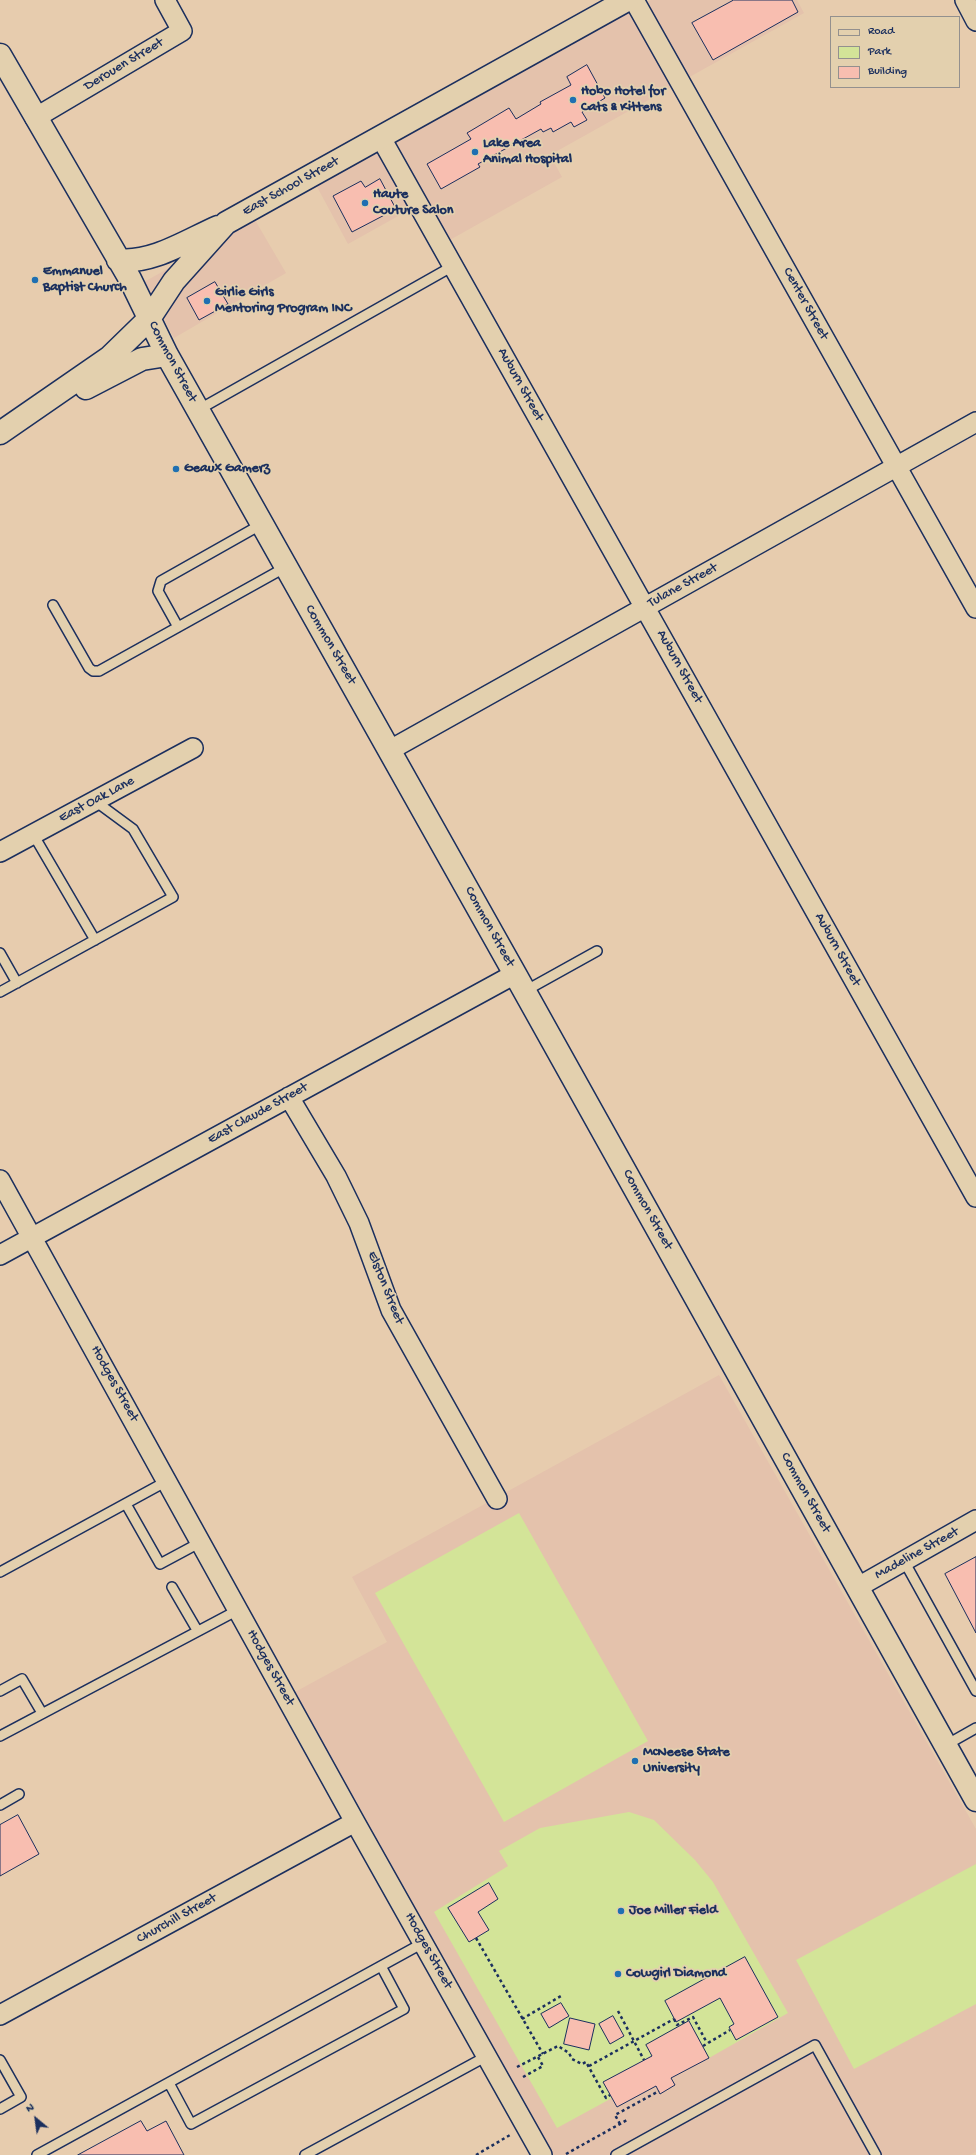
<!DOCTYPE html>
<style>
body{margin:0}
#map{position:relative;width:976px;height:2155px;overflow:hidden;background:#e7ccae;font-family:"Gochi Hand",sans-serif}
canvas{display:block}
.legend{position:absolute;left:830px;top:16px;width:130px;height:72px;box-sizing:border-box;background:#e3d0ae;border:1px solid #93908e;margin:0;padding:5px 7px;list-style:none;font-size:12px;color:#1b2f5e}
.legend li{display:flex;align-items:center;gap:8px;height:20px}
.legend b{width:20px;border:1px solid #93908e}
.north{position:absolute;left:16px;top:2099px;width:40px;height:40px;-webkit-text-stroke:3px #e3d0ae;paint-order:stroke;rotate:331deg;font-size:11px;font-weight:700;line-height:16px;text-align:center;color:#1b2f5e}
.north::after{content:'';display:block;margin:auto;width:14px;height:18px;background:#1b2f5e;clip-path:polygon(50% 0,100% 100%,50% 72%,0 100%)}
</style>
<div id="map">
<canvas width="976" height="2155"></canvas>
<ul class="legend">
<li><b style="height:5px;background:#e3d0ae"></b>Road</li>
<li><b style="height:11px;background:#d3e498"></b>Park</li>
<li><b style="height:11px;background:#f8beb0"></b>Building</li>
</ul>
<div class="north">N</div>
</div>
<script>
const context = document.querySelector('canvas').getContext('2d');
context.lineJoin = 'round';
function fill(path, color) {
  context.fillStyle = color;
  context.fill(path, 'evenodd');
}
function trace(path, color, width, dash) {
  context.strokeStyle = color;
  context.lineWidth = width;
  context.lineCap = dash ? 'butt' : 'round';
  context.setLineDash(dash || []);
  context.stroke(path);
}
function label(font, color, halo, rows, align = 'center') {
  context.font = font + ' "Gochi Hand",sans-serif';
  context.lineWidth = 3.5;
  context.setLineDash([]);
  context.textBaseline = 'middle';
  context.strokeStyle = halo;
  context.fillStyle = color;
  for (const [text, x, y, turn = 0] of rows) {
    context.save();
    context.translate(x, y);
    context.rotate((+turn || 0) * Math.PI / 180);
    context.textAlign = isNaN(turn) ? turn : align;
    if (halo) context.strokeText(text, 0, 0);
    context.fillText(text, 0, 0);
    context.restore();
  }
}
const built = new Path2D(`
 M651 0H797L804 13 550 155 562 177 432 250 409 210 348 244 316 185Z
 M255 220 286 273 174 338 144 282Z
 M719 1375 976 1829V2152L970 2155H554L295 1692 387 1642 352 1577Z`);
const green = new Path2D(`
 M519 1513 648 1741 504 1822 375 1593Z
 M629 1812 654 1820 695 1860 713 1882 788 2013 709 2058 695 2032 603 2082 612 2098 557 2128 434 1912 508 1866 499 1851 540 1828Z
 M976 1864V2004L854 2069 796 1960Z`);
const building = new Path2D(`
 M734 0H792L798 12 713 60 692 23Z
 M587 65 605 98 582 112 587 120 574 127 571 122 553 132 551 128 543 132 541 129 478 164 480 167 441 189 427 164 471 139 467 133 509 108 516 119 541 104 540 102 571 85 567 77Z
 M380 179 396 209 352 232 333 196 361 181 365 187Z
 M215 282 228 304 199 320 187 298Z
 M976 1557V1633L945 1574Z
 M18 1815 39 1854 0 1876V1825Z
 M489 1883 498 1899 478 1912 489 1930 469 1942 448 1908Z
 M745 1957 778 2017 736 2040 729 2027 734 2024 720 1998 676 2022 665 2001Z
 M561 2003 569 2016 549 2028 541 2014Z
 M613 2016 624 2036 610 2044 599 2024Z
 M570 2018 595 2024 589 2050 564 2044Z
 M689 2021 709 2058 671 2078 675 2085 660 2094 656 2086 617 2107 603 2082 652 2056 646 2045Z
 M141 2121 147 2131 166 2121 184 2155H78Z`);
const path = new Path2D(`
 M476 1938 543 2054
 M618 2011 644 2060
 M522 2019 561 1996
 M674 2019 677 2025 693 2017 707 2043
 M703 2046 730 2030
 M589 2066 674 2019
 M517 2067 558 2046 569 2053 572 2059 582 2064 586 2062 606 2098 610 2095
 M523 2077 543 2066 538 2057
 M620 2124 615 2115 659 2091
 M566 2154 627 2120
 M476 2155 510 2135`);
const lane = new Path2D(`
 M198 410 453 266
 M53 605 89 668 93 671H99L286 567
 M178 627 158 591 161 581 262 524
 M33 834 95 940
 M0 953 17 983
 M525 991 597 951
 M0 992 173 897 133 829 95 801
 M126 1504 160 1564 201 1542
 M904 1561 976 1691
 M0 1572 167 1481
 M172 1587 197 1630
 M0 1691 22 1679 42 1713
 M0 1736 238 1610
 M946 1745 976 1728
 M0 1805 19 1794
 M0 2060 21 2097 0 2109
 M169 2083 191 2124 404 2009 381 1966
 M37 2155 423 1943
 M305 2155 487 2056
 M616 2155 815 2045 876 2155`);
const street = new Path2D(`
 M634 0 976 608
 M965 0 976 21
 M35 118 182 31 165 0
 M381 138 976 1197
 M390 750 976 422
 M0 852 193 748
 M289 1097 336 1176 359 1223 391 1310 497 1499
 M0 1180 355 1822 542 2155
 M0 1255 515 974
 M858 1587 976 1520
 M0 2015 355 1822`);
const secondary = new Path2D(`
 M0 55 130 279 167 355 515 974 976 1800
 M118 260C152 264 188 240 218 227
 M86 388 142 359 167 355
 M0 433 110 357 149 319 174 281 226 223 627 0`);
const markers = [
 [573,100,4,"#1f6fb2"],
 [475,152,4,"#1f6fb2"],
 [365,203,4,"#1f6fb2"],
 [35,280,4,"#1f6fb2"],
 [207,301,4,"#1f6fb2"],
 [176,469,4,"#1f6fb2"],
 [635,1761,4,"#1f6fb2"],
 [621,1911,4,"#1f6fb2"],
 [618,1974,4,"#1f6fb2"]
];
const streetNames = [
 ["Derouen Street",124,65,-31],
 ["East School Street",291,187,-29],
 ["Center Street",805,304,61],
 ["Common Street",172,362,62],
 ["Auburn Street",520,385,61],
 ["Tulane Street",683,586,-29],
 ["Common Street",330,645,60],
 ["Auburn Street",679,667,61],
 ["East Oak Lane",97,800,-28],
 ["Common Street",489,927,61],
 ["Auburn Street",837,950,61],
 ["East Claude Street",258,1114,-29],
 ["Common Street",647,1210,61],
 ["Elston Street",385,1288,68],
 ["Hodges Street",114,1384,61],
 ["Common Street",805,1493,61],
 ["Madeline Street",917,1554,-29],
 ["Hodges Street",270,1668,61],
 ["Churchill Street",177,1919,-29],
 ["Hodges Street",428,1951,61]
];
const poiNames = [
 ["Hobo Hotel for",581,92],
 ["Cats & Kittens",581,108],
 ["Lake Area",483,144],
 ["Animal Hospital",483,160],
 ["Haute",373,195],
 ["Couture Salon",373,211],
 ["Emmanuel",43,272],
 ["Baptist Church",43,288],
 ["Girlie Girls",215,293],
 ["Mentoring Program INC",215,309],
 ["Geaux Gamerz",184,469],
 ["McNeese State",643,1753],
 ["University",643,1769],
 ["Joe Miller Field",629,1911],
 ["Cowgirl Diamond",626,1974]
];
fill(built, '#e4c2ac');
fill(green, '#d3e498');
fill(building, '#f8beb0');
trace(building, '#1b2f5e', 1);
trace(lane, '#1b2f5e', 12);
trace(street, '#1b2f5e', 22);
trace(secondary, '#1b2f5e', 25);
trace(path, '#1b2f5e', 2.5, [3, 3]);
trace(lane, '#e3d0ae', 9);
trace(street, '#e3d0ae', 19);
trace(secondary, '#e3d0ae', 22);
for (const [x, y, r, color] of markers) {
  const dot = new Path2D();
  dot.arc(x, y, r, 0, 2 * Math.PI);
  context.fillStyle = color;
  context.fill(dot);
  trace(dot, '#e3d0ae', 1.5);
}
label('14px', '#1b2f5e', '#e3d0ae', streetNames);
label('bold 14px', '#1b2f5e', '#e3d0ae', poiNames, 'left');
</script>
